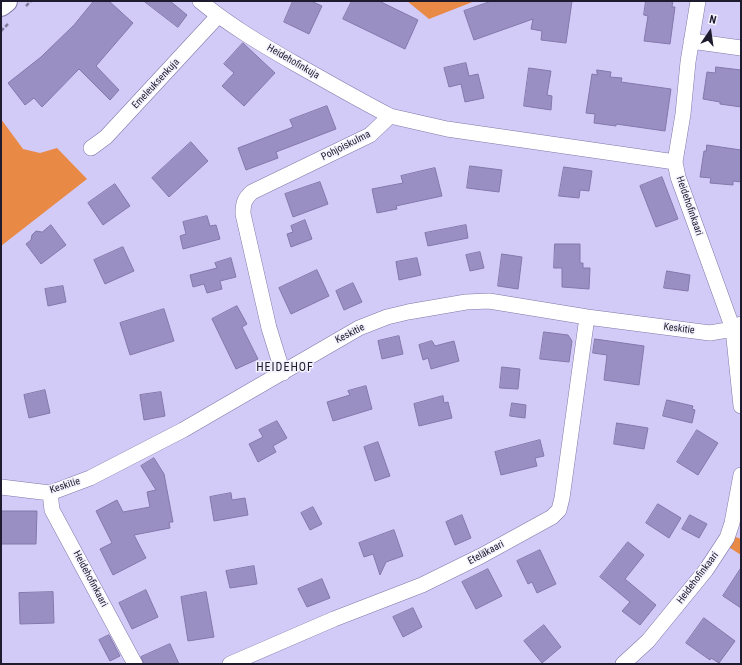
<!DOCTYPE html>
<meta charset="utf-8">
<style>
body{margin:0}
#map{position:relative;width:742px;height:665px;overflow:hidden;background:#d3cbf7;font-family:"Roboto Condensed",sans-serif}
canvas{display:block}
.frame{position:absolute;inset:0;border:2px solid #1f1b2f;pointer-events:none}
.north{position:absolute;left:690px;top:12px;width:40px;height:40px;-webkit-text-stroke:3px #f3f1fc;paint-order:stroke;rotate:13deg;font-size:11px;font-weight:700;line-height:16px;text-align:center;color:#1f1b2f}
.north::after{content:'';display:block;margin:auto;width:14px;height:18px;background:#1f1b2f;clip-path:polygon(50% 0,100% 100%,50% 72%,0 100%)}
</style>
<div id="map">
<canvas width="742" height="665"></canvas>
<div class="frame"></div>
<div class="north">N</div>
</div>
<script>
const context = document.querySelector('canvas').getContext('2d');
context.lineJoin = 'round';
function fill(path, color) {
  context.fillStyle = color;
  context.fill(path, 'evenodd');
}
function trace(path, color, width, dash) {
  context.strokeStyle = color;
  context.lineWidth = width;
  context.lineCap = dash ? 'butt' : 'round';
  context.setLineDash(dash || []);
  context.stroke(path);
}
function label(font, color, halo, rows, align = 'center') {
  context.font = font + ' "Roboto Condensed",sans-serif';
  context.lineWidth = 3;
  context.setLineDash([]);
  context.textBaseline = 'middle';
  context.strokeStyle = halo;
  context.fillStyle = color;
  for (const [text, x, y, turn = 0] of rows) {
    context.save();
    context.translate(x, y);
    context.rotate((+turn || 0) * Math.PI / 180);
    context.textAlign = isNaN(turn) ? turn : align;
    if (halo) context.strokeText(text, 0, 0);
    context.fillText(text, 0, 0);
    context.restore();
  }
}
const forest = new Path2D(`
 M407 1H475L429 19Z
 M1 119 23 149 40 153 57 148 87 179 1 246Z
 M733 536 741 539V555L727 546Z`);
const building = new Path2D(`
 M94 1H109L133 23 96 66 119 90 110 100 79 69 42 107 34 98 25 105 8 83 41 57 74 25Z
 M144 1H170L187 15 178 27Z
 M293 1H311L322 6 309 34 284 22Z
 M352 1H379L418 20 405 49 343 19Z
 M492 1H572L566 43 541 40 542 31 531 29 533 19 474 40 464 11Z
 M646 1H673L672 7H675L670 44 644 41 648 16 644 15Z
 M243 43 275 73 244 106 222 86 234 73 224 64Z
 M466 63 469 76 478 74 484 98 465 102 461 84 449 87 444 68Z
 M716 67 741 70V107L720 104V102L703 99 707 72 715 73Z
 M529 68 551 71 547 95 552 96 551 110 524 106Z
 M597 70 611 72 610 77 622 78 621 82 671 89 665 131 616 124V126L594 123 595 114 586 113 592 74 597 75Z
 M327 106 336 129 276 152 278 158 246 170 238 148 293 127 290 120Z
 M191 142 208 161 169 197 152 178Z
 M707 145 741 150V182L733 181V185L710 183 711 178 700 177 704 151H706Z
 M470 166 502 170 499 192 467 188Z
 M564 167 592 171 589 191 580 190 579 198 559 196Z
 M435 168 442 196 396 206 397 209 377 213 372 189 403 183 401 176Z
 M662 177 678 219 656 227 640 186Z
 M320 182 328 204 293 217 285 194Z
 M115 184 130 206 103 225 88 203Z
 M207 216 210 226 216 225 220 239 183 249 180 236 186 234 183 222Z
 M305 220 312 239 291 247 287 234 293 232 291 226Z
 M51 225 66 245 41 264 26 244 31 240 32 235 36 231 42 232Z
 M466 225 468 238 428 246 425 233Z
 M555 244H580V263H583V268H590L589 289 562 287V268H554Z
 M123 247 134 271 105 284 94 260Z
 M480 252 484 268 470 271 466 255Z
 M502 254 522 257 518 289 498 286Z
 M231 258 236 277 220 281 222 289 207 293 204 284 193 287 190 275 217 268 215 263Z
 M417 258 421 275 399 280 396 262Z
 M317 270 329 296 291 314 279 288Z
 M667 271 690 275 688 291 664 288Z
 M353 283 362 302 344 310 336 291Z
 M63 286 66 302 48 306 45 289Z
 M237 306 247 324 242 327 258 359 236 369 212 319Z
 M164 309 174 341 130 355 120 323Z
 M544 332 568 335 572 341 569 362 540 359Z
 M399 336 403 354 382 359 378 341Z
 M595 339 644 346 639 385 604 380 607 355 593 353Z
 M432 341 435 346 454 341 459 361 431 369 428 358 423 360 419 345Z
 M502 367 520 369 518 389 500 388Z
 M366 386 372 409 333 421 327 402 350 395 348 391Z
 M45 390 50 413 29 418 24 395Z
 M161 392 165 416 144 420 140 395Z
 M443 396 444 403 448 402 452 418 419 426 414 404Z
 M667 400 693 406 692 409 695 410 692 423 663 416Z
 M512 403 526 405 525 418 510 416Z
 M277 421 287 438 273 446 276 452 258 462 249 444 263 437 259 430Z
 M617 423 648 428 644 449 614 444Z
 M697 430 718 443 698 475 677 462Z
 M540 440 544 456 535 458 537 466 501 475 495 452Z
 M378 442 390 476 375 481 364 447Z
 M154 458 164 474 173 522H169L170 528 134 535 146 558 113 575 100 549 112 543 96 511 117 500 123 512 150 507 147 492 156 490 141 466Z
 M231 493 232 500 245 498 248 515 214 521 210 497Z
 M658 504 681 518 669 538 646 523Z
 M313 507 322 524 310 530 301 513Z
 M1 511H37L36 544H1Z
 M462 515 471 538 455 545 446 522Z
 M690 515 707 524 699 538 682 529Z
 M394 530 403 556 386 562 380 575 373 554 364 557 359 543Z
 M628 542 644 555 625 579 656 605 640 625 622 611 630 602 600 577Z
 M540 550 556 584 537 593 532 582 528 584 517 561Z
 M254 566 257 584 230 588 226 571Z
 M741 568V608L723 596Z
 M488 569 502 596 476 609 462 582Z
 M322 579 330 598 307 607 298 589Z
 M146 590 158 617 132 629 119 603Z
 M53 592 54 623 20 624 19 593Z
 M206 592 214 637 188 641 181 597Z
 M413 608 422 627 403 637 393 617Z
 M704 618 735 641 719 663 711 658 710 660 686 643Z
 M544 625 561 647 542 663 524 641Z
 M109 635 120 656 110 661 99 640Z
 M170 644 179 664H144L141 657Z`);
const path = new Path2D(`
 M26 6 31 1
 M1 31 8 24`);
const street = new Path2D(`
 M200 1C229 25 261 44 294 63 326 81 357 99 390 116
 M698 1 688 62 683 114 675 162 678 177 733 329 741 406
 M691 41 741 48
 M91 148 106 137 218 16
 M283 373 269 328 243 214C243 204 244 199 252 192L370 135 390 116 447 129 675 162
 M1 487 50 493 90 478 183 430 359 328 387 317 408 312 466 302 489 301 587 317 710 333 733 329 741 324
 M50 493 52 510 135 664
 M230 664 334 619 422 585 481 556 552 517 559 510 562 498 587 317
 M623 664 648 641 706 570 727 538 732 523 741 475`);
const primary = new Path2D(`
 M1 5 6 1`);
const streetNames = [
 ["Heidehofinkuja",293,62,30],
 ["Emeleuksenkuja",156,84,-47],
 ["Pohjoiskulma",346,146,-27],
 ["Heidehofinkaari",689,206,71],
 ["Keskitie",679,329,7],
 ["Keskitie",350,334,-27],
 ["Keskitie",65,486,-18],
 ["Eteläkaari",486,553,-28],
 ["Heidehofinkaari",698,578,-53],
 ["Heidehofinkaari",90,579,62]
];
const quarterNames = [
 ["HEIDEHOF",285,368]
];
fill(forest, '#e98946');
fill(building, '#998fc3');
trace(building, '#8378ab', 1);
trace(street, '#8076a8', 16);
trace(primary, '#8076a8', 24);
trace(path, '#817b9c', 2.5, [4, 2]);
trace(street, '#fff', 15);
trace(primary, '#fff', 22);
label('10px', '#1f1b2f', '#f3f1fc', streetNames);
context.letterSpacing = '1px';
label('12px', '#1f1b2f', '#f3f1fc', quarterNames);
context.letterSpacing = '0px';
</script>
